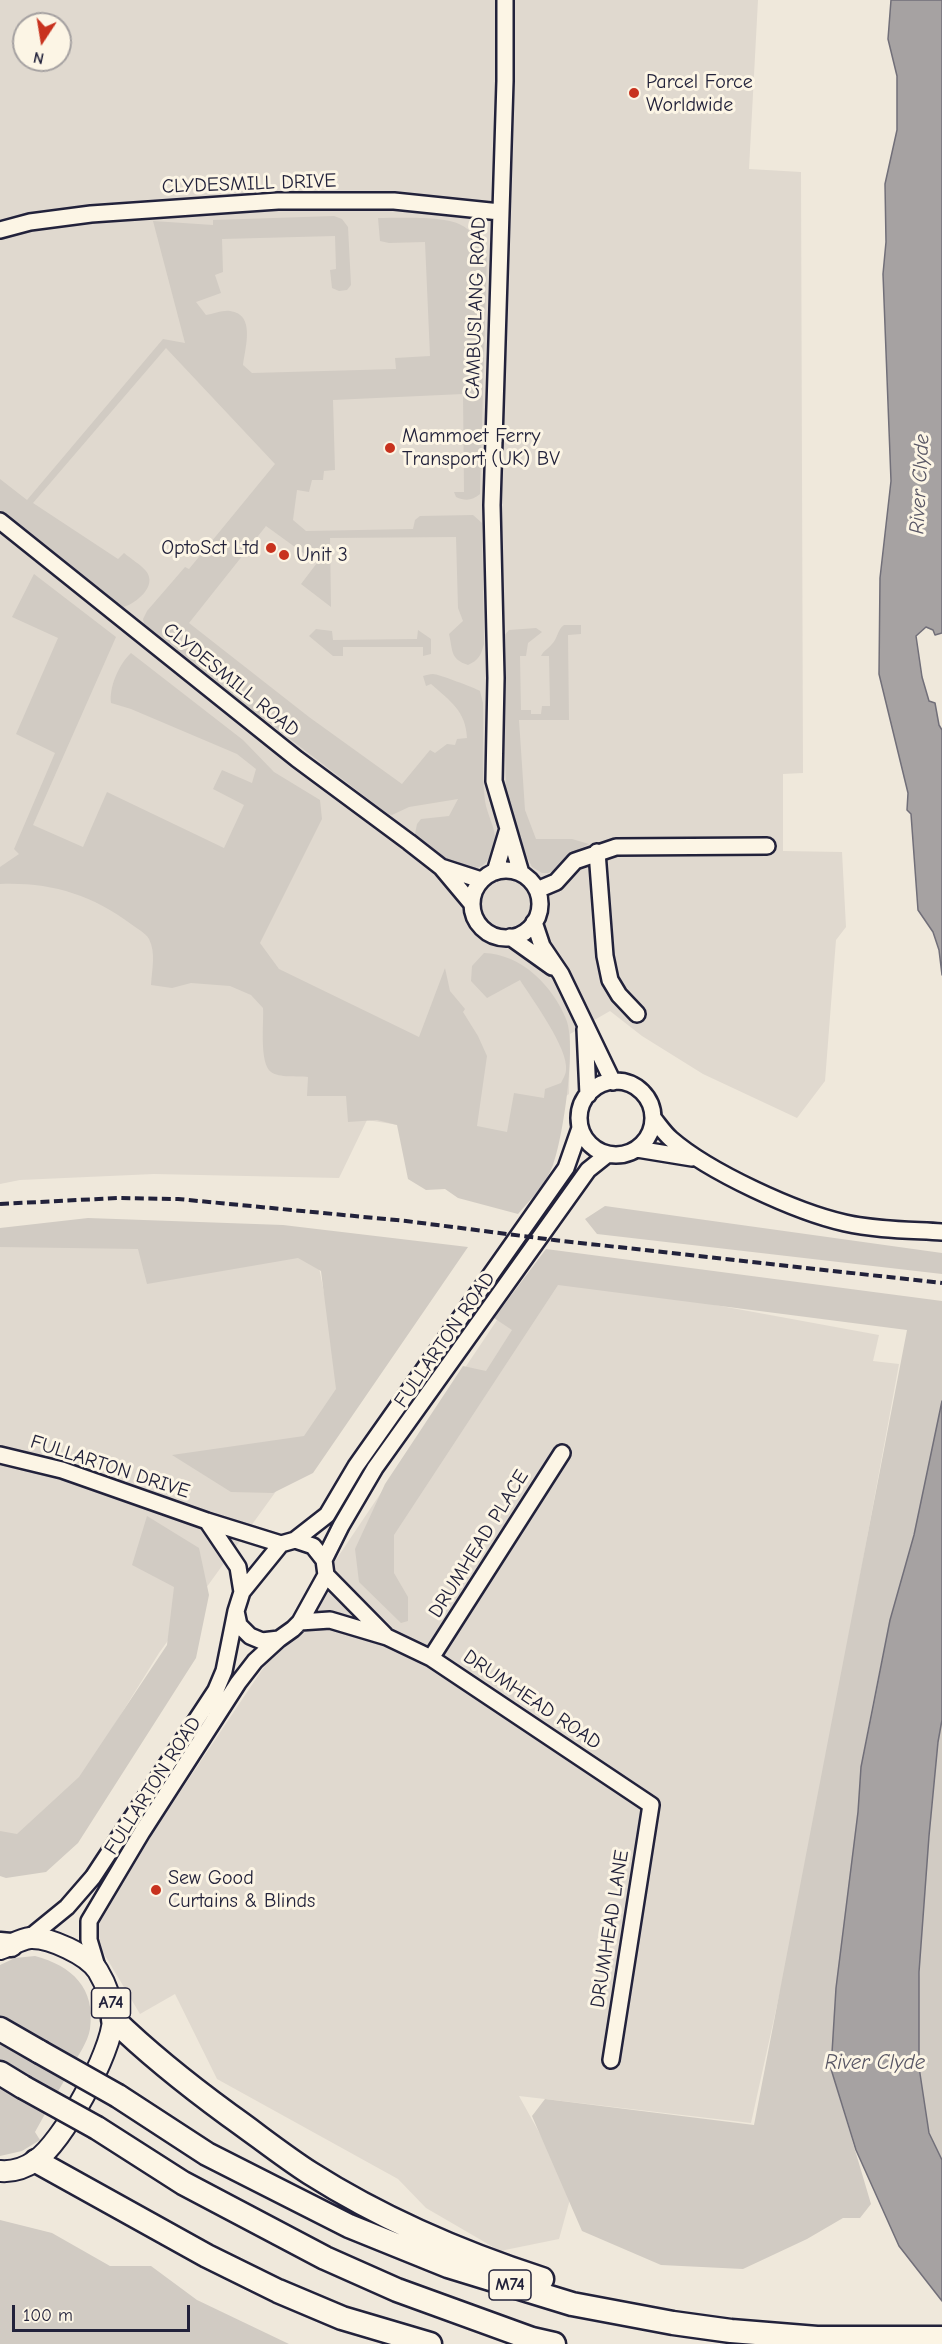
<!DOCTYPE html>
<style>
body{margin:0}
#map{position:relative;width:942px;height:2344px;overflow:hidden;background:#efe8db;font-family:"Comic Neue",sans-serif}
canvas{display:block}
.north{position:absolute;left:12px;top:12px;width:60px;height:60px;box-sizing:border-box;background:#fcf5e5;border:2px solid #a5a1a1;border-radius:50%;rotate:192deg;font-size:16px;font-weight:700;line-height:24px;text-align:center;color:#22223b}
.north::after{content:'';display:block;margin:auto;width:21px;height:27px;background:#c8321e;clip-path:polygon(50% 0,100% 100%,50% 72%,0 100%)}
.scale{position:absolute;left:12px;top:2305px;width:178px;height:27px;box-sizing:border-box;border:3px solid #22223b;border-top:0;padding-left:8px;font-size:18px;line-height:21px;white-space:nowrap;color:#22223b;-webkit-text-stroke:4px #fcf5e5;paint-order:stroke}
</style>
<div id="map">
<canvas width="942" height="2344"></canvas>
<div class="north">N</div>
<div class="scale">100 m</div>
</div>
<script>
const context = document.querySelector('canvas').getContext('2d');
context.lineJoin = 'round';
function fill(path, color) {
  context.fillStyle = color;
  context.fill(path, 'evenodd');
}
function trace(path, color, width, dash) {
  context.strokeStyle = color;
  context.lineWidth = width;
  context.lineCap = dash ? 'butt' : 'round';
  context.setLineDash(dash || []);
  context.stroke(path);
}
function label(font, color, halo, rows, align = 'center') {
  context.font = font + ' "Comic Neue",sans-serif';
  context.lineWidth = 6;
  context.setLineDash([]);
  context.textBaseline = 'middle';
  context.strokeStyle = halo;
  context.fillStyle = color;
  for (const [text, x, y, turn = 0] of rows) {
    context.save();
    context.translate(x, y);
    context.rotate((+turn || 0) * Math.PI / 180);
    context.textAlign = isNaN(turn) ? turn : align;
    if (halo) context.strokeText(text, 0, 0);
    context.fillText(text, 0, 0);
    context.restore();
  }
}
const built = new Path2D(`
 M0 0H758L749 169 801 172 803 773 783 774V851L842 852 846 927 836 940 825 1081 797 1118 703 1074 642 1036 610 1011 570 1034 569 1094 544 1112 511 1143 367 1120 339 1178 154 1174 20 1180 0 1184ZM24 24H60V60H24Z
 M313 1238 345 1396 159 1653 48 1832 0 1856V1240Z
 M530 1271 879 1335 873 1361 899 1364 802 1892 751 2123 519 2096 572 2192 559 2239 500 2251 426 2208 398 2179 217 2079 175 1994 140 2014 94 1937 102 1908Z`);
const green = new Path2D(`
 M334 216 342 219 348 227 351 285 347 290 339 291 332 288 330 270 336 269 335 236 222 239 223 272 215 275 221 293 196 302 206 315C213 314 223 310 230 311 256 314 245 348 243 365L252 373 396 369 395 358 430 356 425 242 389 243 380 241 378 218C398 218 443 216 459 224 473 230 480 244 487 256L480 494C472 501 465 501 456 497L454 492H464L463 394 333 400 335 470 324 471 323 480H312L309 492 297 490 293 520 306 531 413 529 415 520 420 516 473 515 482 523 484 644C481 655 479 660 468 665 450 659 453 651 449 634L463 621 458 608 456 537 330 538 331 607 301 584 317 563 266 526 189 623 309 717 402 784 430 750 435 753 447 744 455 745 457 739 467 738C466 711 450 701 431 684L426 686 423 676C427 675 429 674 433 674 438 674 475 688 480 691L483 703C484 735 481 769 485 801 487 815 496 828 495 841 495 848 491 857 486 862 468 883 431 846 415 834L417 824 421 819 449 816 458 799 409 807 392 815 388 814 145 628 143 619 147 611 185 567 189 569 275 464 166 348 33 503 118 559 124 553C131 559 140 564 146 571 158 586 136 603 124 607L117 604 0 510V479L27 500 163 339 185 343 153 221 213 225V220Z
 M34 574 116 637 33 825 83 847 107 792 224 848 244 805 213 789 222 770 252 783 256 769 237 754 131 709 111 703C109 687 119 664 131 653L243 740 274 772 320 800 322 819 260 943 279 969 419 1037 445 968 450 991 465 1009 463 1012 478 1036 487 1056 477 1126 507 1132 514 1093 544 1098 545 1089 561 1083C563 1079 566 1074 566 1070 569 1049 532 999 520 980L487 998 471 981 472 966 484 953C521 954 553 986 566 1019 577 1044 563 1139 553 1165 546 1184 531 1199 518 1214L458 1198 445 1189 426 1190 408 1179 397 1125 377 1120 348 1122 346 1096H307L308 1077C298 1076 279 1078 271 1072 259 1063 264 1023 263 1008L251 995 230 986 191 983 172 988 151 985C152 969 156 953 149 939 146 933 136 928 131 924 91 894 49 882 0 884V867L19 854 14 849 55 753 16 734 58 638 12 617Z
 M564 625H581V634L568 635 569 720H519L525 810 536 839H572L589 844 577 850 555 870 548 873H542L532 867 526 855 506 790 503 644V637L509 630 536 628 542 632 528 643 526 656H520L521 710H531V714H541L542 706H550L549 656H541C544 650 548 649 552 644 558 638 557 630 564 625Z
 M316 629 332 631 333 640 417 639 418 630 431 639V654L423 656V647H343V656H333L309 636Z
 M605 1206 942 1253V1274L597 1234 585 1219Z
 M88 1218 283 1225 468 1247 313 1473 273 1493 231 1492 172 1455 304 1436 336 1389 321 1271 298 1258 147 1284 138 1249 0 1247V1228Z
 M546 1249 942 1301V1401L914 1535 890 1620 872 1707 861 1767 858 1812 836 1988 831 2069 871 2204 860 2218H843L807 2239 743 2269 661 2265 582 2231 532 2116 545 2099 754 2125 907 1330 558 1285 394 1535V1573L408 1597V1621L401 1623 359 1582 355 1549 385 1484 463 1366 486 1371 512 1330 494 1318Z
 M147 1516 199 1548 209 1595 196 1658 78 1843 46 1872 6 1878 0 1876V1831L17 1834 79 1777 167 1645 174 1587 132 1565Z
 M942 1720V2160C938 2151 931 2141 929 2131 910 2051 920 1965 925 1884 929 1830 931 1774 942 1720Z
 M35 1956C72 1966 96 1988 90 2029 88 2042 78 2055 72 2067 60 2088 47 2110 35 2132L40 2140 22 2151 0 2156V1965L15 1958Z
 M0 2220 52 2233 110 2266H151L197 2300 289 2344H0Z`);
const water = new Path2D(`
 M891 0H942V633L935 635 933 630 926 627 916 636 922 677 929 701 935 703 939 725 942 730V975L939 950 933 932 918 910 911 814 907 810 908 793 879 674 880 578 891 481 883 274 886 242 885 184 897 130V76L888 39Z
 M942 1401V1720L938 1742 929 1836 919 1972V2067L929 2133 942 2160V2301L899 2246 856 2150 831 2069 836 1988 858 1812 861 1767 890 1620 914 1535Z`);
const minor = new Path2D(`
 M505 0V81L492 505 496 678 494 781 521 873
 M0 230 30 222 91 214 278 201H394L500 212
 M0 521 297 759 409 842 441 867 472 904
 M597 852 605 956 610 980 619 995 637 1014
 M441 867 481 880
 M472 904a34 34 0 1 1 68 0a34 34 0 1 1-68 0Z
 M495 872 507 832
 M537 890 556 882 575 861 616 847 767 846
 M534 922 542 946 561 974 613 1082
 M510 937 552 967
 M585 1029 588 1095
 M579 1118a37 37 0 1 1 74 0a37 37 0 1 1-74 0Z
 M653 1118C659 1125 664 1133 671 1139 709 1172 796 1212 845 1223 876 1230 910 1230 942 1232
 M637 1149 692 1158
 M0 1455 62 1470 207 1521 281 1544
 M207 1521 238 1567 242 1592
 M295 1540 327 1515 356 1466 566 1168 580 1128
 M295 1540 313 1546 324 1560 326 1575 300 1622 293 1629 279 1639 262 1641 250 1636 239 1625 236 1611 242 1592 281 1544Z
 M324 1560 341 1526 375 1468 588 1170 608 1154
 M326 1575 385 1635
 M300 1622 330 1620 387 1637 431 1658 651 1805 611 2060
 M431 1658 562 1453
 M29 1938 67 1907 93 1877 216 1690 224 1671 236 1611
 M98 1970 89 1940V1921L142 1832 238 1683 255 1661 279 1639`);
const major = new Path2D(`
 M0 1949C9 1946 21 1939 30 1938 50 1937 88 1955 98 1971 106 1984 114 2005 113 2019 112 2052 62 2144 35 2161 25 2168 12 2172 0 2171`);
const highway = new Path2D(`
 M0 1944 11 1945
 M113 2019C149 2054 188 2085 229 2115 256 2134 282 2155 310 2173 381 2218 462 2253 542 2279
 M0 2029 40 2052
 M0 2073 23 2087
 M118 2096 207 2154 349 2226 448 2266 572 2304 673 2323 731 2331 817 2338H942
 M97 2128 183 2183 325 2258 397 2290 532 2339 554 2344
 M36 2161 207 2256 278 2291 342 2318 430 2344`);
const rail = new Path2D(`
 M0 1204 117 1198 178 1199 406 1221 554 1240 942 1283`);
const highwayBridge = new Path2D(`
 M40 2052 118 2096
 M23 2087 97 2128`);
const markers = [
 [634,93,6,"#c8321e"],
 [390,448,6,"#c8321e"],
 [271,548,6,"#c8321e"],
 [284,555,6,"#c8321e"],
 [156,1890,6,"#c8321e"]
];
const shields = [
 [111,2003,39],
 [510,2285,42]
];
const shieldNames = [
 ["A74",111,2003],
 ["M74",510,2285]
];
const poiNames = [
 ["Parcel Force",646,82],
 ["Worldwide",646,105],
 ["Mammoet Ferry",402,436],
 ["Transport (UK) BV",402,459],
 ["OptoSct Ltd",259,548,"right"],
 ["Unit 3",296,555],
 ["Sew Good",168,1878],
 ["Curtains & Blinds",168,1901]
];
const streetNames = [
 ["CLYDESMILL DRIVE",249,184,-2],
 ["CAMBUSLANG ROAD",476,308,-88],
 ["CLYDESMILL ROAD",231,680,39],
 ["FULLARTON ROAD",445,1340,-55],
 ["FULLARTON DRIVE",110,1467,18],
 ["DRUMHEAD PLACE",479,1544,-58],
 ["DRUMHEAD ROAD",532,1700,34],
 ["FULLARTON ROAD",153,1786,-57],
 ["DRUMHEAD LANE",610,1929,-81]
];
const waterNames = [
 ["River Clyde",920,484,-87],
 ["River Clyde",875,2063]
];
fill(built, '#e0d9cf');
fill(green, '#d1cbc3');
fill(water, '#a6a2a2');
trace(water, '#716f79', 1.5);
trace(minor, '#22223b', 20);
trace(major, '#22223b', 24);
trace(highway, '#22223b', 27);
trace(minor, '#fcf5e5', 15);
trace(major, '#fcf5e5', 20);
trace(highway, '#fcf5e5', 22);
trace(rail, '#22223b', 4, [9, 4.5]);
trace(highwayBridge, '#22223b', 27, []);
trace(highwayBridge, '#fcf5e5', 22);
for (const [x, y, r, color] of markers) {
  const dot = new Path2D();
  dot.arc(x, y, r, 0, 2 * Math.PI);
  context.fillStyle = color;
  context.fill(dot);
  trace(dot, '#fcf5e5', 2);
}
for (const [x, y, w] of shields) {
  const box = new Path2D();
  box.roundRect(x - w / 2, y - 15, w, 30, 4.5);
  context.fillStyle = '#fcf5e5';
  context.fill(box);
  trace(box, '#22223b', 1.5);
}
label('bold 18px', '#22223b', null, shieldNames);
label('20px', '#22223b', '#fcf5e5', poiNames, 'left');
label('20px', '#22223b', '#fcf5e5', streetNames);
label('italic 21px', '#575564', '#fcf5e5', waterNames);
</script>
